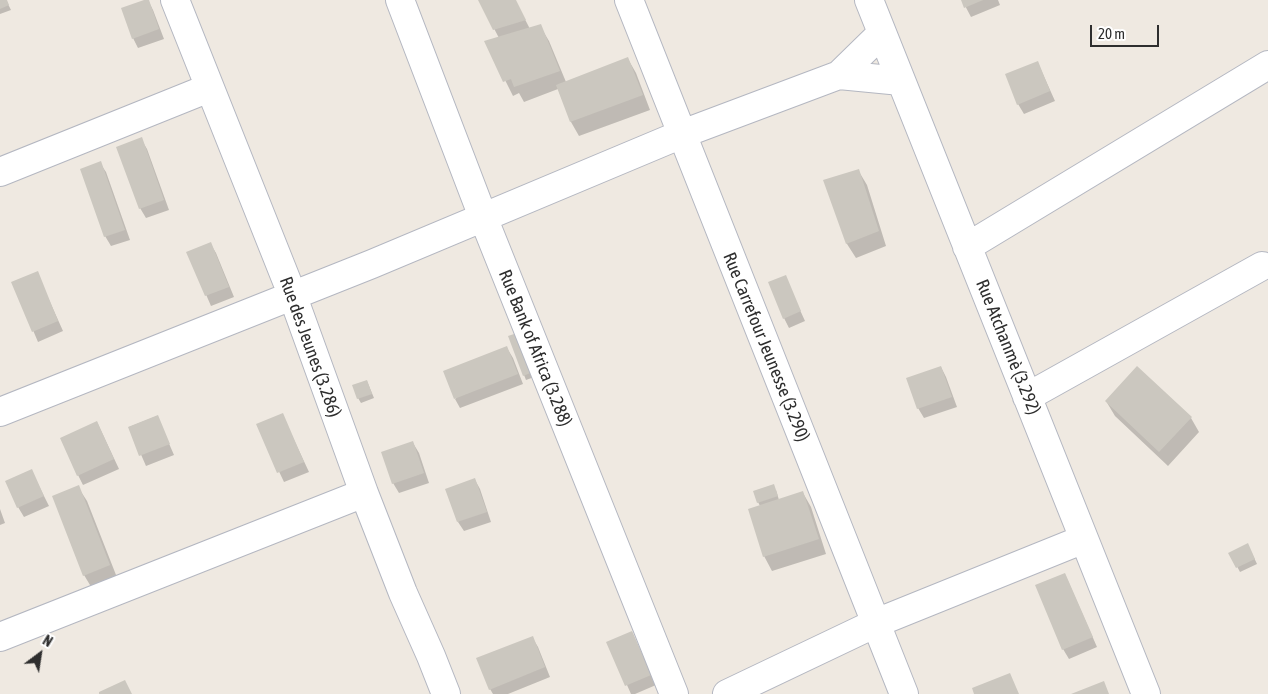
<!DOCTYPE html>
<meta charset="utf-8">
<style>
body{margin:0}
#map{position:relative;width:1268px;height:694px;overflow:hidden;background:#efe9e1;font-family:"Asap Condensed",sans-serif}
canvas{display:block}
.north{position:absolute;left:15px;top:629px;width:50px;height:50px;-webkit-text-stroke:4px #fff;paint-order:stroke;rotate:31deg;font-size:14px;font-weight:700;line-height:20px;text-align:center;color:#2e2e2e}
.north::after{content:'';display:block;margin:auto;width:18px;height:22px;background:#2e2e2e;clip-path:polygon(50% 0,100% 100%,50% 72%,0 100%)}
.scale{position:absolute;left:1090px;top:25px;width:69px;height:22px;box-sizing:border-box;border:2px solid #2e2e2e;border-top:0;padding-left:6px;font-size:15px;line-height:18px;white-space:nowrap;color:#2e2e2e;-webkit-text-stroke:4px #fff;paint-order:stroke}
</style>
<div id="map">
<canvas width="1268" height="694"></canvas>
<div class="north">N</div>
<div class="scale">20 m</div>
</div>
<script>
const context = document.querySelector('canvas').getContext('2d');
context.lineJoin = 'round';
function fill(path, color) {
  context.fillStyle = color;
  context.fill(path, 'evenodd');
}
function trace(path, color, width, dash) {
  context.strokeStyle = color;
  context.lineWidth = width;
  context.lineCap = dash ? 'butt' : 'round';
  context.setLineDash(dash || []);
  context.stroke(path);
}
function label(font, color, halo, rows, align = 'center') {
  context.font = font + ' "Asap Condensed",sans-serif';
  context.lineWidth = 4.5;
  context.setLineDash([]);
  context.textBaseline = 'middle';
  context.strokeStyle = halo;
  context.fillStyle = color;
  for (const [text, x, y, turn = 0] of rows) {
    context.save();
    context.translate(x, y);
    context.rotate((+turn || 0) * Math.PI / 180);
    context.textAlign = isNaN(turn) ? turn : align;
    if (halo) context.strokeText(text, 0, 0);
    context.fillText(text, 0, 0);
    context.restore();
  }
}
const shadow = new Path2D(`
 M0 0H6L11 10 0 14Z
 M148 0 153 10 164 39 138 48 133 38Z
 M479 0H515L530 29 540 26 549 41 566 82 628 59 636 73 650 110 579 136 571 122 558 89 524 102 519 93 513 96 486 42 499 38Z
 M962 0H998L1000 5 971 17Z
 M1038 63 1055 101 1024 114 1018 104Z
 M141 139 147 149 169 210 146 218 140 208Z
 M100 163 106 172 130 240 111 246 105 236Z
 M858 170 867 185 886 246 856 258 847 244 825 181Z
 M210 243 216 253 234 297 211 306 188 253Z
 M37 273 63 331 38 342 13 283Z
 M785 277 805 321 789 328 784 318Z
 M520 333 537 376 526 380 524 375Z
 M507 348 513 358 523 384 460 408 455 399Z
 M941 367 946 377 957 407 924 418 918 408Z
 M367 381 374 398 361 403 358 398Z
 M1106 401 1191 418 1199 432 1168 466 1115 416Z
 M282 414 309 472 284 482 257 425Z
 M157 416 174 455 146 466 129 427Z
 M97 422 119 469 83 485 78 475Z
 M413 443 419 453 429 483 399 493 393 483Z
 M31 470 49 506 24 517 18 507Z
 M475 480 480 489 491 522 464 531 458 522Z
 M78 487 87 501 118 580 93 590 84 575Z
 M776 490 779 500 803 493 811 507 826 554 772 571 764 556 760 506 758 502Z
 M0 509 5 523 0 525Z
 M1250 549 1257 564 1240 572 1230 553Z
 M1065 574 1097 647 1069 659 1063 649Z
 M632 632 656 685 635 694H631L627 685 608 642Z
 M532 637 538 647 550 677 508 694H493L490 689Z`);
const building = new Path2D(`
 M0 0H7L9 5 0 9Z
 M144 0H149L159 29 132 39 121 8Z
 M478 0H516L526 20 493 30Z
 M961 0H983L964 8Z
 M541 24 560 71 514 87 511 79 503 82 484 41Z
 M628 57 643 95 570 122 556 85Z
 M1038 61 1050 91 1017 105 1005 74Z
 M142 137 164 200 139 209 116 147Z
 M101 161 125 230 104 237 80 169Z
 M859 169 879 231 846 244 823 180Z
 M211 242 229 287 205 296 186 252Z
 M38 271 58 321 32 332 11 282Z
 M786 275 801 311 783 319 768 282Z
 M520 332 535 371 523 376 508 336Z
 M507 346 518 374 454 399 443 371Z
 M941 366 952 397 917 409 906 378Z
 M1137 366 1192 417 1159 452 1105 401Z
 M367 380 372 394 357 399 352 385Z
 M283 413 304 462 277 473 256 424Z
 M158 415 170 444 139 456 128 427Z
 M97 421 114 459 77 476 60 438Z
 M413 441 424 473 392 484 381 452Z
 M32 469 44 496 17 508 5 481Z
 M475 478 487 512 457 522 445 489Z
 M774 484 778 496 757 503 753 491Z
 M79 485 110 565 83 576 52 496Z
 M803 491 819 539 763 557 748 509Z
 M1248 543 1255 559 1236 568 1228 553Z
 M1065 573 1093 637 1062 650 1035 585Z
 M632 631 651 675 625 686 606 642Z
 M533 636 545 667 489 690 476 658Z
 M1010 673 1019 694H974L972 688Z
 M125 680 132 694H99V692Z
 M1104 681 1109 694H1071Z`);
const minor = new Path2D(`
 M175 0 292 294 364 493 403 593 431 656 446 694
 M400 0 483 217 674 694
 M629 0 904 694
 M869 0 1146 694
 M839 75 901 81
 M0 172 209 88
 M967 247 1268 65
 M1027 397 1262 266
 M0 412 372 264 682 134 839 75 882 33
 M0 637 364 493
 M727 694 876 623 1084 539`);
const streetNames = [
 ["Rue des Jeunes (3.286)",310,347,70],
 ["Rue Carrefour Jeunesse (3.290)",766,347,68],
 ["Rue Atchanmè (3.292)",1008,347,68],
 ["Rue Bank of Africa (3.288)",535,348,68]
];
fill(shadow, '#0003');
fill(building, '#cbc7bf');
trace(minor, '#b4b7c1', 30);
trace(minor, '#fff', 28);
label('18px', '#2e2e2e', '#fff', streetNames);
</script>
